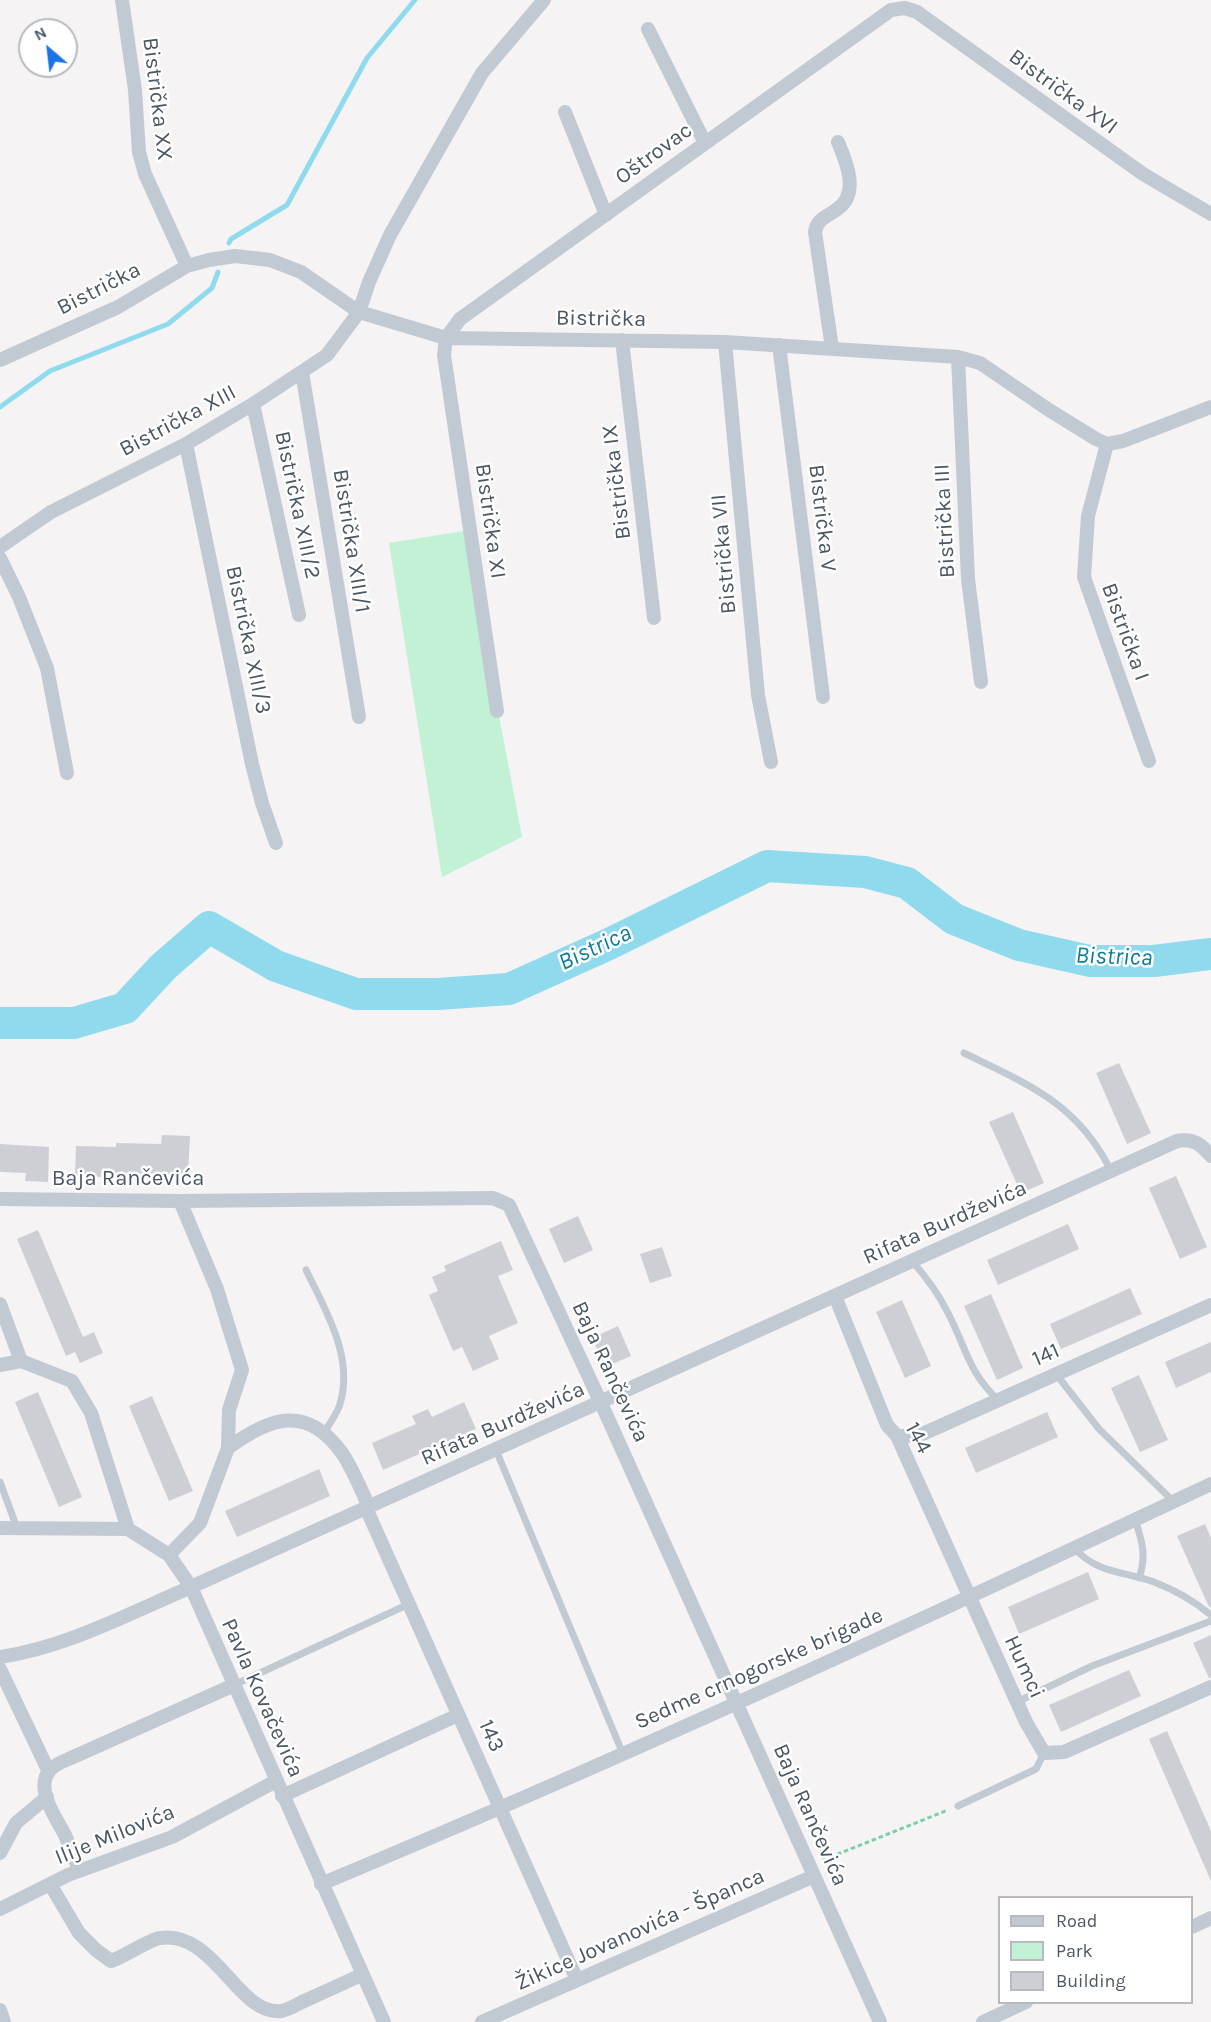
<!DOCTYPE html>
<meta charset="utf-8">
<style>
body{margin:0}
#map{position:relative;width:1211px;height:2022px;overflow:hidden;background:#f5f3f3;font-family:Karla,sans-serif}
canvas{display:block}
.legend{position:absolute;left:998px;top:1896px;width:195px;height:108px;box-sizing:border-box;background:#fff;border:2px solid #b7bbc0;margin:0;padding:8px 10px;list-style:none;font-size:18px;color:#4a5661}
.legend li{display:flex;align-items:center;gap:12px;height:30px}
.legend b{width:30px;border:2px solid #b7bbc0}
.north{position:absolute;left:18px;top:18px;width:60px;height:60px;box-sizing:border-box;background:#fff;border:2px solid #b7bbc0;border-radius:50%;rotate:332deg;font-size:16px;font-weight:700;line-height:24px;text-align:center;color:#4a5661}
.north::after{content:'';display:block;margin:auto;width:21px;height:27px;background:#1a73e8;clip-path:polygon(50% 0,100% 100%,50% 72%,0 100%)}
</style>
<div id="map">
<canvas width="1211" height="2022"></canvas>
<ul class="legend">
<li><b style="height:8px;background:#c1cad2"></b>Road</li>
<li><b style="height:16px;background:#c3f1d5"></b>Park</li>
<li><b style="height:16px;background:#cdcfd5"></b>Building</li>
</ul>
<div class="north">N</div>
</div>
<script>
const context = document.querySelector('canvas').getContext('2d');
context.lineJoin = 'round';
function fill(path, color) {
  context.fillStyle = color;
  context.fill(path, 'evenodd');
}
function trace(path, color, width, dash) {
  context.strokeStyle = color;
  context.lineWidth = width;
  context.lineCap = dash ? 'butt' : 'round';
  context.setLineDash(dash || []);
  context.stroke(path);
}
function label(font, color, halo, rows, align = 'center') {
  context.font = font + ' Karla,sans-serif';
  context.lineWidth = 5;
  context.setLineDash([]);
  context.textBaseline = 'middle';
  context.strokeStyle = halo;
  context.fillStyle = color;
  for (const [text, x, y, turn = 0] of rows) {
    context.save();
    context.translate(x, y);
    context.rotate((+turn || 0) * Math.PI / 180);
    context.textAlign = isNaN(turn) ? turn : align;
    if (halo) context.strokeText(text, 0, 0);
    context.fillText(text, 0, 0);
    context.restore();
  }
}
const green = new Path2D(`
 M464 531 522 837 442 877 389 543Z`);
const stream = new Path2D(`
 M229 243 231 239 287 205 367 58 415 0
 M0 407 50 371 168 324 212 288 218 272`);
const river = new Path2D(`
 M0 1023H74L125 1008 163 967 209 927 276 966 356 994H438L509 989 609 944 767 866 865 872 907 883 954 919 1019 945 1090 961H1154L1211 954`);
const building = new Path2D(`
 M1119 1063 1151 1133 1127 1144 1096 1073Z
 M1013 1112 1044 1183 1021 1193 989 1122Z
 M162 1135 190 1136 188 1174 101 1173V1177L75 1176 76 1146 116 1147V1143L161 1144Z
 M0 1144 49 1147 48 1182 25 1181 26 1173 0 1172Z
 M1176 1176 1207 1247 1180 1259 1149 1188Z
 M578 1216 593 1250 564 1263 549 1229Z
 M1068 1224 1079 1249 998 1285 987 1260Z
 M38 1230 83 1337 94 1332 103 1353 80 1363 75 1352 66 1356 17 1239Z
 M501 1241 513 1270 498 1276 518 1323 489 1336 499 1359 473 1371 462 1347 453 1351 429 1295 438 1291 432 1277 446 1271 444 1266Z
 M662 1247 672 1276 650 1283 640 1254Z
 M1130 1288 1142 1314 1061 1349 1050 1324Z
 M991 1294 1023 1368 997 1380 964 1306Z
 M902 1300 931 1366 905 1378 876 1312Z
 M618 1326 631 1356 605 1367 592 1338Z
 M1211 1342V1372L1176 1388 1165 1362Z
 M1139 1375 1168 1440 1140 1452 1111 1388Z
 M38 1392 82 1497 59 1507 15 1402Z
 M152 1396 193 1491 169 1501 129 1406Z
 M464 1402 476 1429 383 1470 372 1443 416 1424 412 1416 428 1409 432 1417Z
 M1047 1412 1058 1437 976 1473 965 1448Z
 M319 1469 330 1496 237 1537 225 1511Z
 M1205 1524 1211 1538V1608L1208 1605 1177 1536Z
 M1088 1572 1099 1599 1019 1634 1008 1607Z
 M1211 1635V1678H1209L1193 1643Z
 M1129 1670 1141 1696 1061 1732 1049 1705Z
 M1167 1731 1211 1831V1881L1149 1739Z`);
const path = new Path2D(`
 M823 1860 948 1810`);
const service = new Path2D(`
 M964 1053C1028 1084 1078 1104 1111 1171
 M912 1261C926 1277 938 1293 947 1311 966 1347 967 1370 998 1400
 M306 1270C326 1311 354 1357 340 1404 337 1414 329 1424 324 1433
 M1056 1374 1099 1429 1173 1501
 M496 1450 623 1754
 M0 1482 17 1528
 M1135 1519C1142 1541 1147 1556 1139 1578
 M1074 1548C1098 1574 1123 1571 1154 1582 1175 1590 1194 1601 1211 1615
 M234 1685 409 1604
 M1017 1702 1092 1666 1211 1621
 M958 1806 1036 1769 1044 1753`);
const minor = new Path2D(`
 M122 0 135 90 139 152 145 174 187 266
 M648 29 705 143
 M565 112 606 215
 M446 338 460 319 891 10 905 8 917 12 1143 174 1211 214
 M446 338 444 355 497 711
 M622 340 654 618
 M725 342 758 695 771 762
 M779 345 823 697
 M832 348 815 232C817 219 826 217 836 210 860 195 847 163 838 142
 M958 357 968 579 981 682
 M0 360 118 307 187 266 209 260 235 256 270 260 301 272 359 312 446 338 725 342 958 357 980 363 1049 410 1096 439 1107 444 1123 441 1211 407
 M302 372 359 717
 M253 404 299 615
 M186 444 252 764 262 803 276 843
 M1107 444 1088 516 1084 577 1149 761
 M0 547 51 512 186 444 253 404 327 355 359 312 369 282 390 235 482 73 544 0
 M0 558 19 597 47 668 67 773
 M0 1199 180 1201 493 1198 509 1205 601 1403 880 2022
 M835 1296 887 1425 897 1436 1026 1722 1044 1753 1064 1752 1211 1687
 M0 1304 21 1361 72 1381 91 1413 128 1529
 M0 1365 21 1361
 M897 1436H918L1211 1305
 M228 1448C270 1417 307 1404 342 1453 353 1469 361 1490 369 1507
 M366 1508 577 1980
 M0 1528 128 1529 169 1555 191 1587 384 2022
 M169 1555 200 1523 228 1448 229 1410 242 1370 217 1289 180 1201
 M0 1657C67 1647 128 1614 191 1587L1177 1141C1193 1138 1201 1144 1211 1156
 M0 1669 49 1772
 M282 1796 458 1715
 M0 1853 16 1823 47 1797
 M79 1870C75 1859 70 1847 65 1835 56 1818 34 1788 50 1770 55 1764 64 1761 71 1758L234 1685
 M50 1884 79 1933 96 1950 111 1961C124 1957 150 1939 160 1938 215 1930 238 2016 281 2011 288 2010 296 2005 302 2002 322 1993 342 1984 361 1975
 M321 1884C621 1759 917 1622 1211 1484
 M0 1909 68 1875 172 1837 276 1781
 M1192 1927 1211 1918
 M0 2010 4 2022
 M482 2022 814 1876
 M983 2022 1026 2002`);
const streetNames = [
 ["Bistrička XVI",1063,92,36],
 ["Bistrička XX",157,99,83],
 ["Oštrovac",654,154,-36],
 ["Bistrička",99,289,-27],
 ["Bistrička",601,319,1],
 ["Bistrička XIII",178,421,-28],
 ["Bistrička IX",617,482,-97],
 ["Bistrička XIII/2",297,505,78],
 ["Bistrička V",822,518,83],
 ["Bistrička XI",490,521,82],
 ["Bistrička III",945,521,-93],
 ["Bistrička XIII/1",351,541,81],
 ["Bistrička VII",724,554,-95],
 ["Bistrička I",1125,632,70],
 ["Bistrička XIII/3",248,640,78],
 ["Baja Rančevića",128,1179],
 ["Rifata Burdževića",945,1223,-24],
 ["141",1046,1355,-24],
 ["Baja Rančevića",610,1372,65],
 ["Rifata Burdževića",503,1424,-24],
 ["144",918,1438,62],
 ["Humci",1024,1667,65],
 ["Sedme crnogorske brigade",759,1669,-24],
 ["Pavla Kovačevića",262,1698,66],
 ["143",491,1736,66],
 ["Baja Rančevića",810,1815,66],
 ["Ilije Milovića",115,1835,-22],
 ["Žikice Jovanovića - Španca",640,1930,-24]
];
const waterNames = [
 ["Bistrica",595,948,-25],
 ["Bistrica",1114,957,2]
];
fill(green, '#c3f1d5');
trace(stream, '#90daee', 5);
trace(river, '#90daee', 32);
fill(building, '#cdcfd5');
trace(path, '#7ad0a6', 3, [4.5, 3]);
trace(service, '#c1cad2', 7);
trace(minor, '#c1cad2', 14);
label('22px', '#4a5661', '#fff', streetNames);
label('italic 24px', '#0c7c9b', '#fff', waterNames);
</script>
